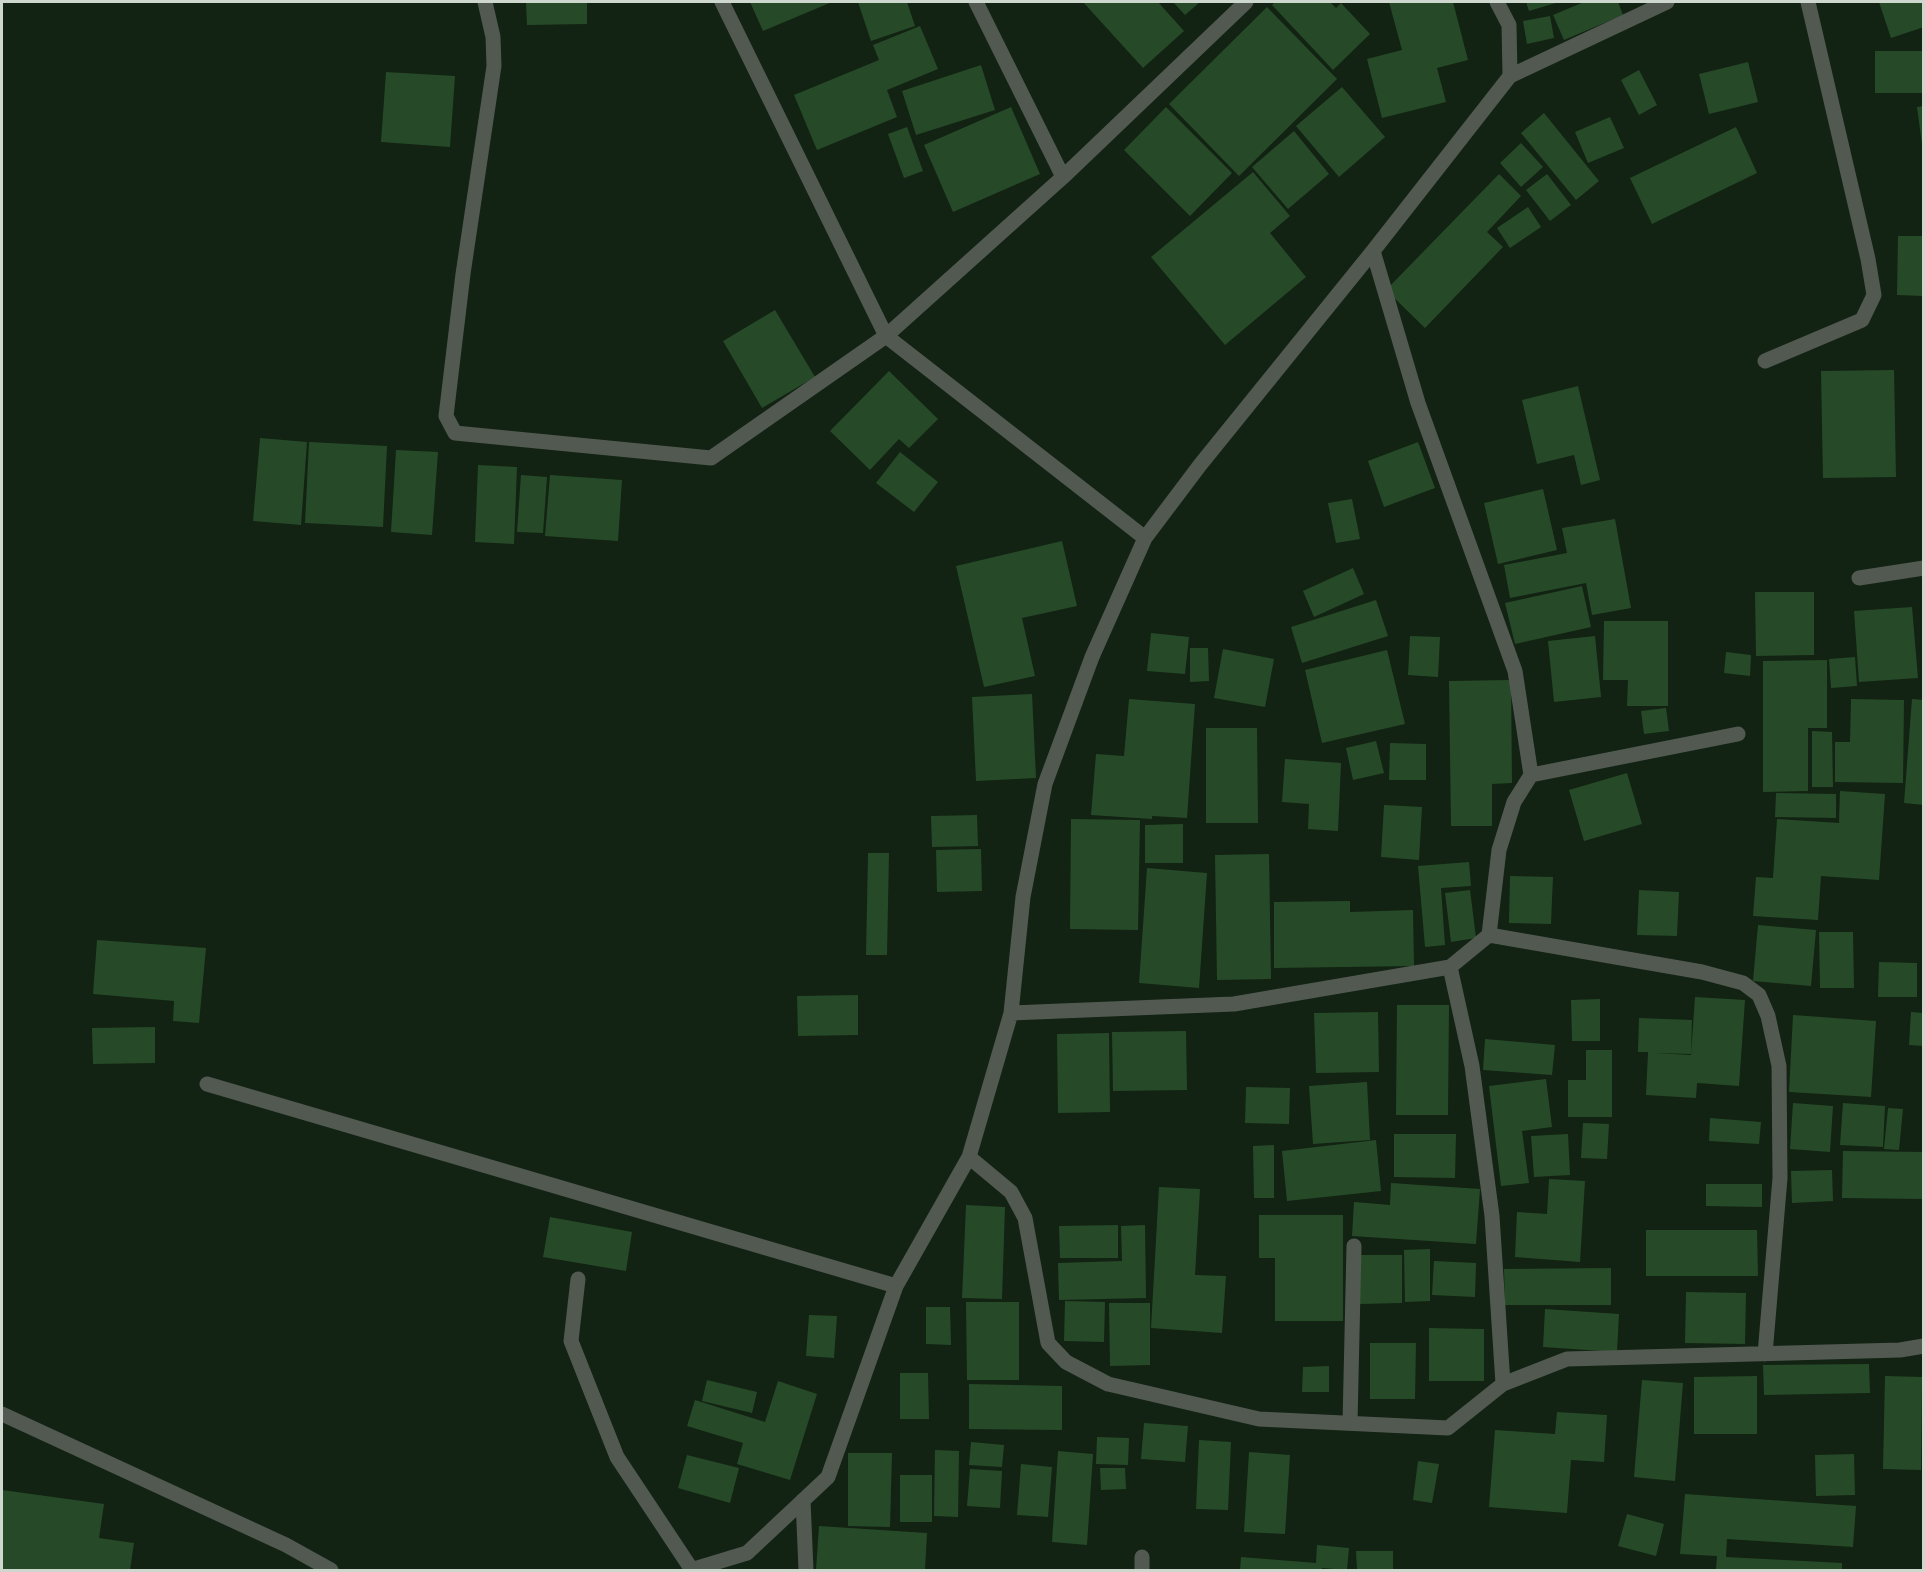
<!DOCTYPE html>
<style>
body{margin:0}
#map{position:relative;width:1925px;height:1572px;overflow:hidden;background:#122213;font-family:"Golos Text",sans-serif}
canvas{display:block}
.frame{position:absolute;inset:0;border:3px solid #cdd7cd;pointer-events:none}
</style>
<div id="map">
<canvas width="1925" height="1572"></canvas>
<div class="frame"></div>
</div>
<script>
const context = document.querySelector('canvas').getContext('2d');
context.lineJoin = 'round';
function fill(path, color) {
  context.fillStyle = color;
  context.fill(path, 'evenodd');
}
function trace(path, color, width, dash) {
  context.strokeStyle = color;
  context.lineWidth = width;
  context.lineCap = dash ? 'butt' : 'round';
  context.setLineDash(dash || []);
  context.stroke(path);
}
const building = new Path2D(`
 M526 2H587V24L527 25Z
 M750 2H832L763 31Z
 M858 2H907L915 26 871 41Z
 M1083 2H1158L1184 31 1143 68Z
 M1173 2H1200L1185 15Z
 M1275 2H1330L1336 8 1341 3 1370 34 1333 70 1272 5Z
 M1389 2H1453L1468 60 1437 68 1446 102 1382 118 1367 59 1402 50Z
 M1526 2H1559L1529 11Z
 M1584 2H1618L1623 15 1564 40 1553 15Z
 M1879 2H1924V27L1891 38Z
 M1267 7 1337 79 1239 176 1169 104Z
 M1550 16 1554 38 1527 44 1523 21Z
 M920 26 938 69 887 90 897 117 817 150 794 95 879 60 873 45Z
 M1875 51H1924V93H1875Z
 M1748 62 1758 102 1709 114 1699 74Z
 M981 65 995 110 916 135 902 91Z
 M1639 70 1657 105 1639 115 1621 80Z
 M386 72 455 76 450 147 381 142Z
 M1342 87 1385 137 1339 177 1296 126Z
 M1924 106V144H1922L1917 107Z
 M1011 107 1040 174 953 212 924 145Z
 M1166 107 1232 173 1190 216 1124 150Z
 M1544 113 1599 181 1576 200 1521 133Z
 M1610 117 1624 148 1588 163 1575 132Z
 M907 127 923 171 904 178 888 134Z
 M1736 127 1757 173 1652 224 1630 178Z
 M1294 131 1329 174 1288 209 1252 167Z
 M1521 143 1543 167 1521 187 1500 163Z
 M1253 172 1290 216 1270 233 1306 277 1225 345 1151 257Z
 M1499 174 1521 196 1487 232 1503 247 1425 328 1386 290Z
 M1547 174 1571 205 1550 221 1526 190Z
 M1528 207 1541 227 1510 248 1497 228Z
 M1898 236H1924V296L1897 295Z
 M775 310 815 377 762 408 723 341Z
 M1894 370 1896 477 1823 478 1821 371Z
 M889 371 938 419 909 448 899 439 870 470 830 431Z
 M1578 386 1600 480 1581 485 1574 455 1537 464 1522 400Z
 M260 438 307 442 301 525 253 521Z
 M309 442 387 446 383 527 305 523Z
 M1418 442 1435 488 1384 507 1368 461Z
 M396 450 438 452 432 535 391 532Z
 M900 452 938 482 914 512 876 483Z
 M478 465 517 467 514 544 475 542Z
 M521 475 547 477 543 533 517 532Z
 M550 475 622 480 618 541 545 536Z
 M1543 489 1557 550 1498 564 1484 503Z
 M1352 499 1360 539 1336 543 1328 503Z
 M1615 519 1631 608 1592 615 1586 583 1510 598 1504 565 1567 553 1562 528Z
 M1062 541 1077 606 1022 618 1035 676 984 687 956 566Z
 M1353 568 1364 594 1314 617 1303 591Z
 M1582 586 1591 627 1515 644 1505 603Z
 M1755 592H1814V655L1756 656Z
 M1376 600 1388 636 1302 663 1291 627Z
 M1912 607 1918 678 1859 682 1854 611Z
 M1604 621H1668V706H1627L1628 680H1603Z
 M1151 633 1189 637 1185 674 1147 671Z
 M1410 636 1440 637 1438 677 1408 675Z
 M1595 636 1601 697 1554 702 1548 641Z
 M1190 648H1208L1209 681 1190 682Z
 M1223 649 1274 659 1265 707 1214 698Z
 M1387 650 1405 724 1322 743 1305 670Z
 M1726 652 1751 655 1750 676 1724 673Z
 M1855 657 1857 686 1831 688 1829 659Z
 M1827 660V728H1808V791L1763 792V661Z
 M1511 680 1512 783 1492 784V826H1451L1449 681Z
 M1032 694 1036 778 976 781 972 697Z
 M1129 699 1195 704 1187 818 1152 816V819L1091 815 1096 754 1124 756Z
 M1851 699 1904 700 1903 783 1835 782V742H1850Z
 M1912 699 1924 700V805L1904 803Z
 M1666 708 1669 731 1644 734 1641 711Z
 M1206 728H1257L1258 823H1206Z
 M1812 731 1832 732 1833 787H1812Z
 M1376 741 1384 773 1353 780 1346 748Z
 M1390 743 1426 744V780H1389Z
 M1285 759 1341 763 1338 831 1308 829 1309 804 1282 802Z
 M1627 773 1642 824 1584 841 1569 790Z
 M1840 791 1885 794 1879 880 1821 876 1818 920 1753 916 1756 877 1773 878 1777 819 1839 823Z
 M1776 793 1836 794V818L1775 817Z
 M1384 805 1422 807 1419 860 1381 857Z
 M977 815 978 846 932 847 931 816Z
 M1071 819 1140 820 1138 930 1070 929Z
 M1183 824V863H1145V825Z
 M981 849 982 891 937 892 936 850Z
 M868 853H889L887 955H866Z
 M1269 854 1271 979 1217 980 1215 855Z
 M1469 862 1471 886 1441 888 1445 945 1425 947 1418 866Z
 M1147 868 1207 873 1199 988 1139 983Z
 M1510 876 1553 877 1551 924 1509 923Z
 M1470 890 1476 938 1451 942 1445 893Z
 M1639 890 1679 892 1677 936 1637 935Z
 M1350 901V912L1413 910 1414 966 1274 968V902Z
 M1758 925 1816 930 1811 986 1753 981Z
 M1819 932H1853L1854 988H1820Z
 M97 940 206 948 199 1023 173 1021 174 1001 93 994Z
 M1879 962 1917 963V997H1878Z
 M858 995V1035L798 1036 797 996Z
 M1695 997 1745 1000 1739 1086 1697 1083 1696 1098 1646 1095 1648 1052H1638L1639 1018 1692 1020 1691 1054 1653 1053 1691 1055Z
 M1600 999V1041H1572L1571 1000Z
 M1397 1005H1449L1448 1115H1396Z
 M1378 1012 1379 1072 1316 1073 1314 1013Z
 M1911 1012 1924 1013V1046L1909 1045Z
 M1793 1015 1876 1021 1871 1097 1789 1092Z
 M155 1027V1063L93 1064 92 1028Z
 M1186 1031 1187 1090 1113 1091 1112 1032Z
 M1109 1033 1110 1112 1058 1113 1057 1034Z
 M1485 1039 1555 1045 1552 1075 1483 1070Z
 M1586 1050H1612V1117H1568V1080H1586Z
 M1546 1079 1552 1127 1522 1131 1529 1183 1501 1186 1489 1086Z
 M1367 1082 1370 1140 1313 1144 1309 1086Z
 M1246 1087 1290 1088 1289 1124 1245 1123Z
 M1793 1103 1833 1106 1830 1152 1790 1149Z
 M1843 1103 1885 1106 1883 1147 1840 1145Z
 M1888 1108 1903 1109 1899 1150 1884 1149Z
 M1710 1118 1761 1122 1759 1144 1709 1141Z
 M1583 1123 1609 1124 1607 1159 1581 1158Z
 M1394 1134H1456L1455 1178 1394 1177Z
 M1568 1134 1570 1175 1534 1177 1531 1136Z
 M1376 1140 1381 1191 1287 1201 1282 1151Z
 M1274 1145V1198H1254L1253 1146Z
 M1843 1151 1924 1152V1199L1842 1198Z
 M1832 1170 1833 1201 1792 1203 1791 1171Z
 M1549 1179 1585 1181 1580 1262 1515 1257 1517 1212 1547 1214Z
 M1391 1183 1480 1189 1476 1244 1352 1236 1354 1202 1390 1205Z
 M1706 1184H1762V1207L1706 1206Z
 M1159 1187 1200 1189 1195 1275 1226 1276 1222 1333 1151 1328Z
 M966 1205 1005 1207 1002 1299 962 1298Z
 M1259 1215H1343V1321H1275V1258H1259Z
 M550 1217 632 1232 626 1271 543 1257Z
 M1118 1225V1258H1060L1059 1226Z
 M1145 1225 1146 1298 1059 1300 1058 1263 1122 1261 1121 1226Z
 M1646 1230H1757L1758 1276H1646Z
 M1430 1249V1301L1405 1302 1404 1250Z
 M1360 1255H1402V1303L1360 1304Z
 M1434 1261 1476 1263 1475 1297 1432 1295Z
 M1611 1268V1305H1505L1504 1269Z
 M1686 1292 1746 1293 1745 1344 1685 1343Z
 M1065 1301 1105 1302 1104 1342 1064 1341Z
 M966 1302H1019V1380H967Z
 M1109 1303H1150V1365L1110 1366Z
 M926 1307H950L951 1345 926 1344Z
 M1545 1309 1619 1314 1617 1352 1543 1347Z
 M809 1315 837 1316 834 1358 806 1356Z
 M1429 1328 1484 1329V1381H1429Z
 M1370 1343H1416L1415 1399H1370Z
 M1869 1364 1870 1393 1764 1395 1763 1365Z
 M1329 1366V1392H1302L1303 1367Z
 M900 1373H928L929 1419H900Z
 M1757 1376V1434H1694V1377Z
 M1885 1376 1922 1377 1921 1470 1883 1469Z
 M707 1380 757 1392 752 1413 702 1401Z
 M1642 1380 1683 1383 1675 1481 1634 1477Z
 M778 1381 817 1394 790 1480 737 1464 743 1443 687 1426 695 1400 765 1422Z
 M969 1384 1062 1386V1430L969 1429Z
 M1557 1412 1607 1415 1604 1462 1571 1460 1567 1513 1489 1507 1495 1430 1555 1434Z
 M1144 1423 1188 1426 1185 1462 1141 1459Z
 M1097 1437 1129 1438 1128 1465 1096 1464Z
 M1199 1440 1231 1442 1228 1510 1196 1509Z
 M971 1442 1004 1445 1002 1467 969 1465Z
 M935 1450 959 1451 958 1517 934 1516Z
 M1058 1451 1093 1454 1087 1545 1052 1542Z
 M1249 1452 1290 1455 1285 1534 1244 1532Z
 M848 1453H892L890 1527 848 1526Z
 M1854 1454 1855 1495 1816 1496 1815 1455Z
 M687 1455 739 1468 730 1503 678 1488Z
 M1418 1461 1439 1464 1432 1503 1413 1500Z
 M1021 1464 1052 1467 1048 1517 1017 1515Z
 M1100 1468H1125L1126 1489 1101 1490Z
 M970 1469 1002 1471 1000 1508 967 1506Z
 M900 1475H932V1522H900Z
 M2 1490 104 1504 99 1538 134 1543 130 1570H2Z
 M1685 1494 1856 1506 1853 1547 1727 1539 1726 1557 1842 1563V1570H1716L1717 1556 1680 1554Z
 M1627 1514 1664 1524 1656 1556 1618 1546Z
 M819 1526 927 1533 925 1570H816Z
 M1317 1545 1349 1548 1347 1570 1322 1568V1570H1240L1241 1557 1316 1563Z
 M1356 1551H1393V1570H1357Z`);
const minor = new Path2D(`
 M485 2 493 37 494 66 463 274 446 416 455 433 711 458 886 336 1063 177 1246 2
 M722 2 886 336 1145 538
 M976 2 1063 177
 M1510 76 1667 2
 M1765 361 1862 320 1874 295 1868 259 1808 2
 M1859 578 1924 568
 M1531 775 1738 734
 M1489 935 1702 972 1743 983 1759 995 1768 1016 1779 1066 1780 1178 1765 1354
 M1450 967 1472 1066 1492 1216 1503 1384
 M1011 1013 1234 1004 1450 967 1489 935 1499 850 1514 802 1531 775 1515 671 1418 403 1373 251
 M207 1084 896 1286
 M969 1157 1011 1192 1025 1218 1048 1343 1066 1362 1108 1384 1259 1419 1448 1428 1503 1384 1567 1359 1900 1350 1924 1346
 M578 1279 571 1341 617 1457 692 1570
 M2 1414 286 1545 331 1570
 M1350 1423 1354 1246
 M803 1500 806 1570
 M691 1570 747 1553 828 1477 896 1286 969 1157 1011 1013 1023 897 1045 784 1092 657 1145 538 1200 465 1373 251 1510 76 1509 25 1497 2
 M1142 1570V1557`);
fill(building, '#264a27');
trace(minor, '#525951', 15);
</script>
